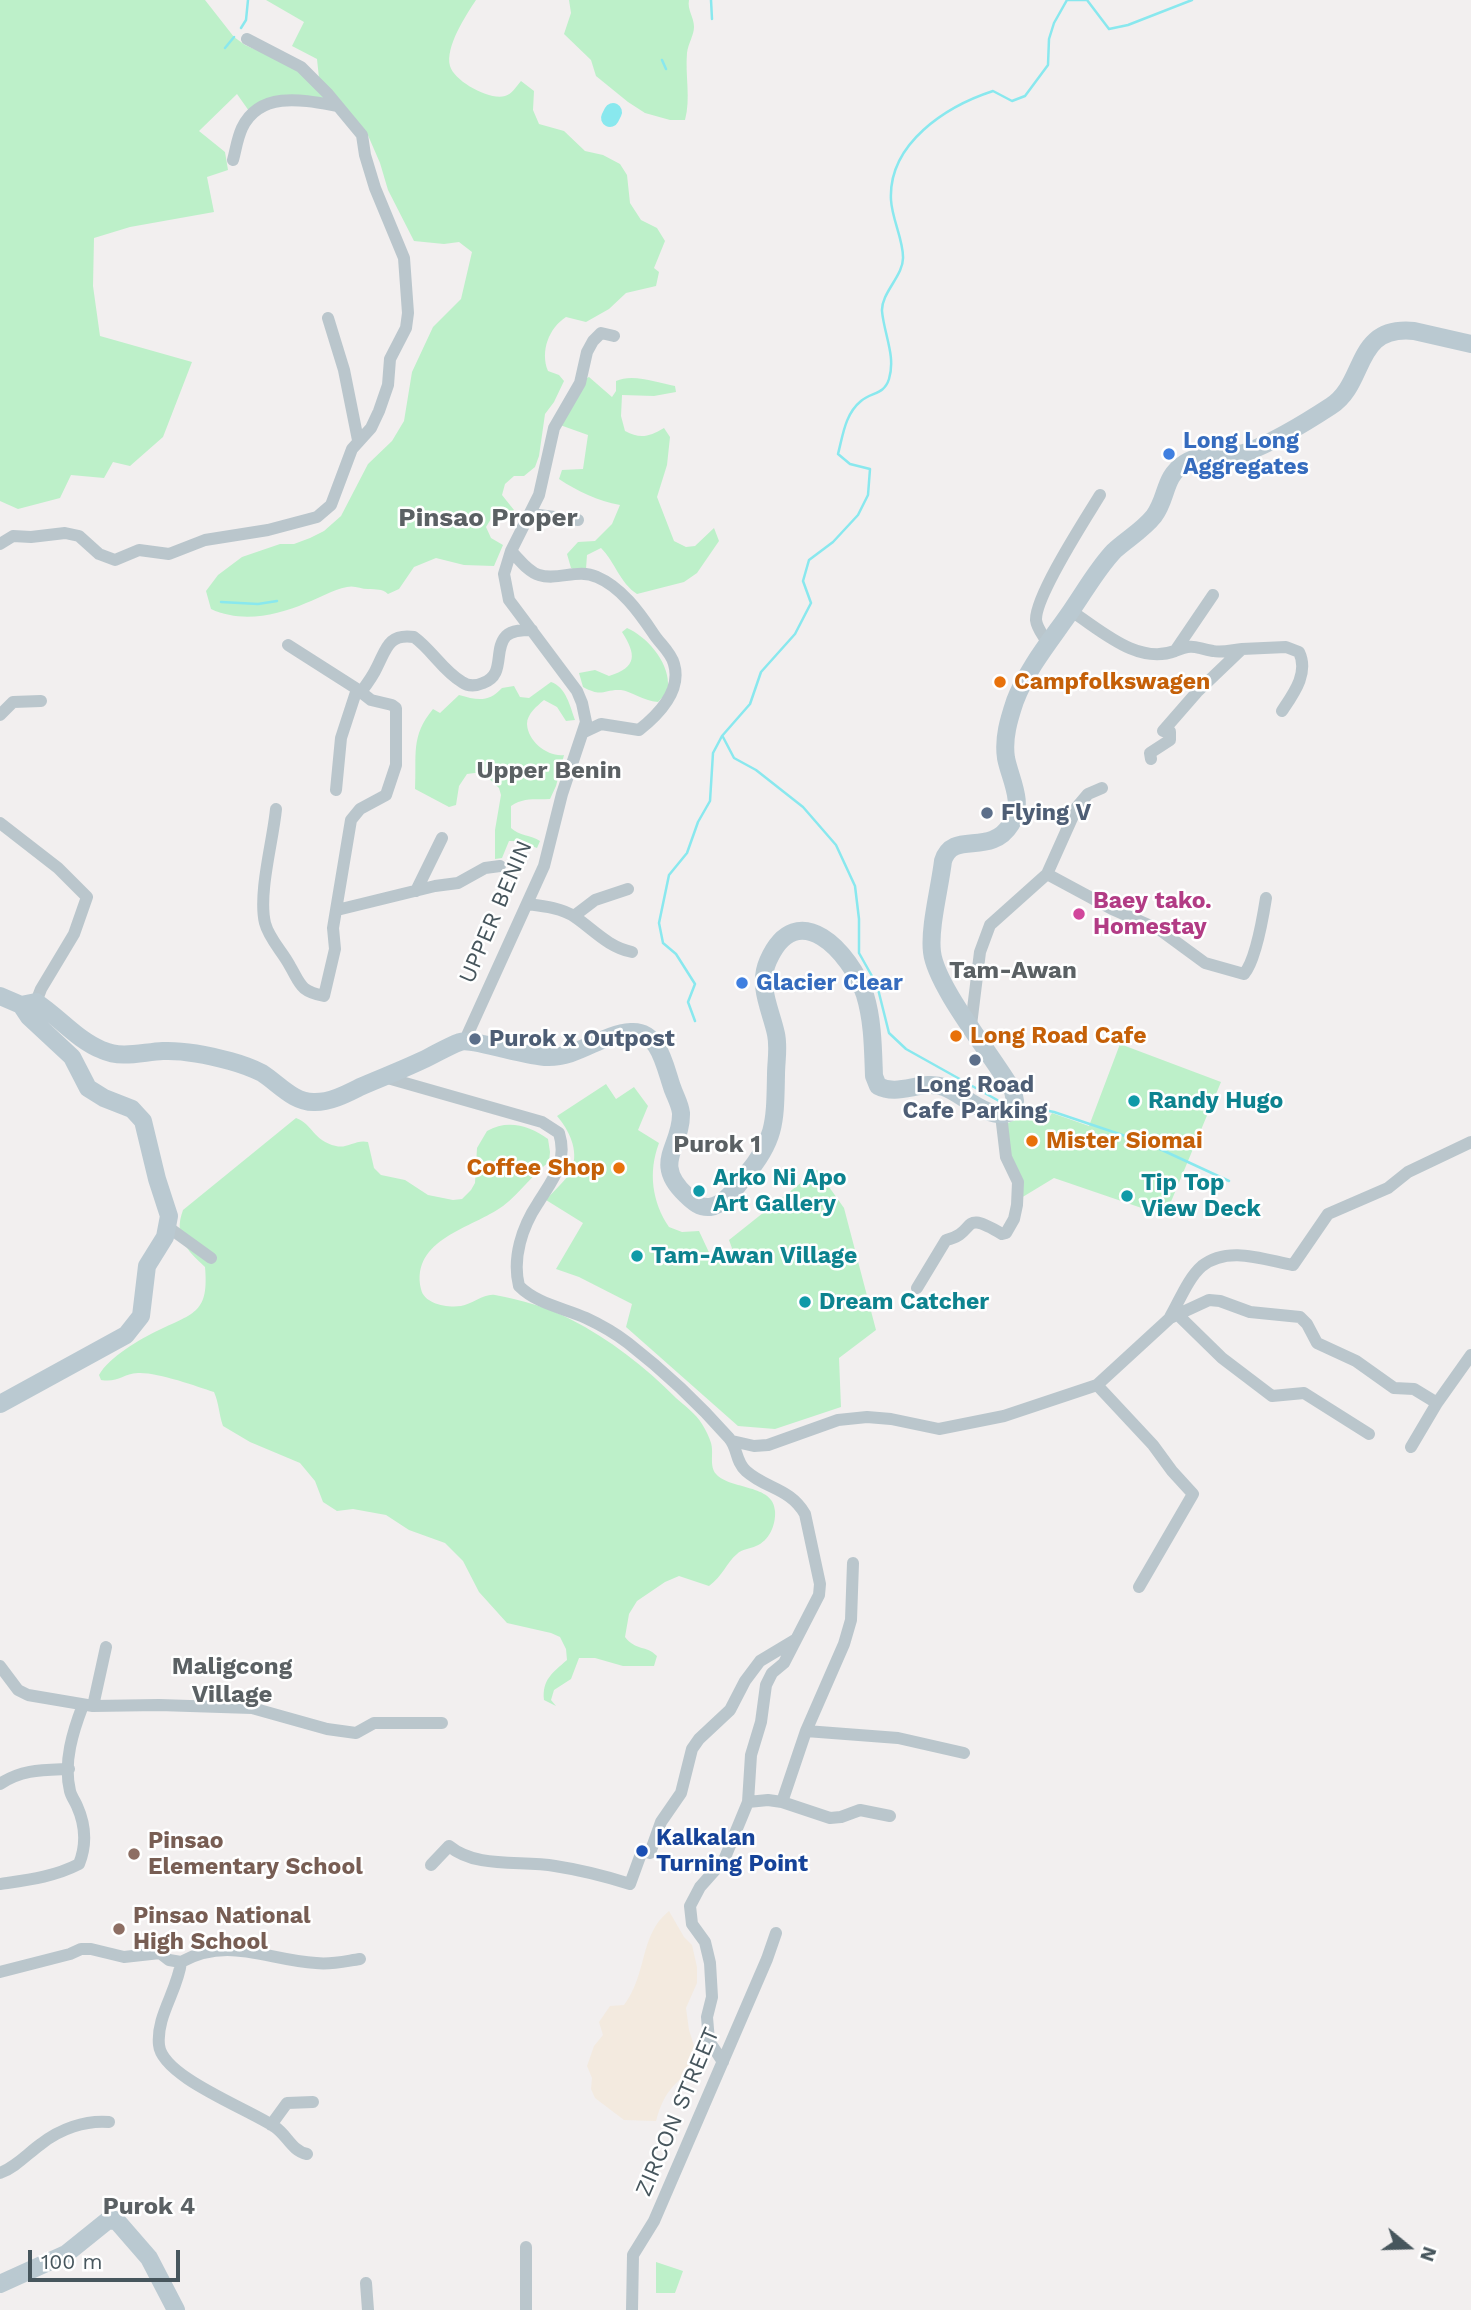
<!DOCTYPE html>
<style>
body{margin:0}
#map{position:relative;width:1471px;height:2310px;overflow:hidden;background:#f2efef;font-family:"Work Sans",sans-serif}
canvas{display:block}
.north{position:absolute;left:1373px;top:2212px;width:70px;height:70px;-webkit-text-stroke:5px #fff;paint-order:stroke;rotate:109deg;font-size:19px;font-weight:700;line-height:28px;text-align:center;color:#47565d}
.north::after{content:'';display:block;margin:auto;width:24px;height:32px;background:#47565d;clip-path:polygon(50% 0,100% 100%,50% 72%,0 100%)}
.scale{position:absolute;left:28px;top:2250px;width:152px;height:32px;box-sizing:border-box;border:4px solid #47565d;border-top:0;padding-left:9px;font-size:21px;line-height:24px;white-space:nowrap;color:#47565d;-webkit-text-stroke:5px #fff;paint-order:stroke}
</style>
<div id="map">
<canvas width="1471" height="2310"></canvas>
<div class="north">N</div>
<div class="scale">100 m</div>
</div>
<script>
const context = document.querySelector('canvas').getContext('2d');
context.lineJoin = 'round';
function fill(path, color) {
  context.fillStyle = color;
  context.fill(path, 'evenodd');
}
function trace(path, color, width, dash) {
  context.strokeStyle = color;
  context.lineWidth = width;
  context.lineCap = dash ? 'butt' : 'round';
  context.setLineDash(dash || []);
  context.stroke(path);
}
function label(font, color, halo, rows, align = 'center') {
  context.font = font + ' "Work Sans",sans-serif';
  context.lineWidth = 5;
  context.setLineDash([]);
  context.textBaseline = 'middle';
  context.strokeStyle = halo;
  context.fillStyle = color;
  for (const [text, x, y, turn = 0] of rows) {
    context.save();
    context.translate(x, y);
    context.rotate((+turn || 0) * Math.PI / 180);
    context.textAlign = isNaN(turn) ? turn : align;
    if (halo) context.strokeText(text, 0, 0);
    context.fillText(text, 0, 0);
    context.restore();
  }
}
const green = new Path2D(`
 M0 0H205L234 37 245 45 295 67 325 99 249 111 237 94 199 131 225 152 228 170 207 177 214 212 130 227 94 238 93 286 100 336 192 362 163 437 130 466 113 462 104 478 71 475 60 498 18 509 0 501Z
 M266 0H476C466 15 445 47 450 66 454 81 490 101 505 96 512 94 516 87 521 81L534 91 533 110 539 124 564 131 585 151 603 155 620 164 627 175 630 203 641 220 657 228 665 241 654 268 659 272 656 286 626 293 609 309 586 322 566 317C549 328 540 351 548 371L559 375 564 381 554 402 545 414 539 456 535 467 524 476H514L505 484 502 495 514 510 510 515 494 514 486 527 491 538 503 545 494 566 464 565 436 558 414 567 399 589 388 594C381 588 377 590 368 589 361 589 354 585 347 587 332 590 320 598 306 603 276 616 241 623 211 609L206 591 218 575 242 557 280 544H294L310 538 324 531 341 516 368 464 392 441 404 421 412 372 433 327 461 299 472 252 459 242 444 244 414 241 388 190 380 163 367 133 319 78 317 59 292 46 304 22Z
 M569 0H689C687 10 694 17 694 27 694 35 688 44 687 53 685 76 691 98 685 120H670L645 113 628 102 596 76 591 60 564 34 571 13Z
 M589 377 612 397 616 391V381C633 373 658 383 675 386L676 392 654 396 622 395 621 416 625 431C640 439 649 437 664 428L670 437 667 465 657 497 674 541 686 547 695 546 714 528 719 541 697 573 684 582 637 594C620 583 615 562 601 548L587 555 586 569 579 572 571 568 567 554 578 542 595 541 612 524 620 505C598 501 577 491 559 479L562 470 583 469 588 435 560 425 583 380Z
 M627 628C646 636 668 661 668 683 669 691 663 697 658 702 643 701 631 691 621 690 603 689 603 698 583 687L579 673 595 670 609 676C638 667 636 654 622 632Z
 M551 682C566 687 570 706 575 720L566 721 557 707 544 700C537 706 527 714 527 724 528 742 548 757 564 755L556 786 550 799C536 800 524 797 511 806V828C519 836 531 835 540 841L537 848 519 841H509L502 858 495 859V830L501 795 499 788 482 772 467 774 459 786 456 805 449 807 415 789C417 755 410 737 433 709L440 713 459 695C477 700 488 703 502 688L514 686 520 697 529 698Z
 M1120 1044 1221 1082 1165 1216 1054 1178 1021 1198 1008 1153 1006 1124 1017 1119 1022 1112 1044 1126 1052 1113 1089 1126Z
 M606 1084 616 1099 634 1087 648 1106 638 1130 659 1143C648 1172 652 1202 669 1227L682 1232 699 1231 713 1261 733 1251 729 1240 817 1170 844 1208 876 1330 839 1358 841 1407 775 1429 738 1426 626 1327 632 1304 579 1277 556 1269 583 1223 546 1200C553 1191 567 1180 572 1169 579 1150 569 1130 557 1116Z
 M296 1118C313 1124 313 1141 336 1146 347 1149 356 1139 368 1142L374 1168 381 1175 405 1180 428 1195 453 1200 462 1199 471 1190 475 1183 477 1148 487 1131C508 1119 530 1126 548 1139L550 1152 549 1162C532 1175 520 1193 503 1206 473 1228 410 1239 421 1289 424 1304 447 1308 461 1306 472 1304 485 1293 495 1295 522 1300 547 1307 570 1319 611 1340 644 1366 676 1398 685 1406 696 1414 702 1424 706 1430 709 1437 711 1443 714 1453 709 1466 716 1474 730 1490 774 1484 775 1511 776 1525 769 1541 756 1546 750 1549 742 1549 737 1554 726 1563 723 1576 709 1586L679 1576 665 1582 637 1601 629 1614 625 1637C636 1651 646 1645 657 1656L654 1666H623L595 1658H579L571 1679 554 1690 551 1700 556 1706 544 1700C542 1680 552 1673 567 1660L566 1649 560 1637 551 1633 507 1623 479 1592 463 1561 445 1543 409 1530 386 1515 353 1509 337 1511 323 1502 315 1481 300 1463 250 1442 223 1426C219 1415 219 1403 214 1392 196 1386 157 1372 138 1373 122 1374 118 1383 101 1380L99 1375C109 1357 140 1339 159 1330 195 1313 209 1312 205 1267 187 1250 173 1237 183 1210Z
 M656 2262 683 2271 675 2293H656Z`);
const sand = new Path2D(`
 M669 1911 684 1937 692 1945 697 1967V1983L686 2008 689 2030 699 2061C677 2085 666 2085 656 2121L624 2120 595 2098 591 2089 592 2078 587 2066 594 2046 603 2035 599 2022 610 2006 624 2005C648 1973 639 1935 669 1911Z`);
const stream = new Path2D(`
 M711 0 712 19
 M1087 0 1109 29 1128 25 1192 0
 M241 28 246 20 248 0
 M225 48 234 37
 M662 60 666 69
 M221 602 258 604 277 601
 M723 737 734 758 756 770 803 807 836 845 855 886 859 919V953L877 985 889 1033 906 1049 999 1101H1004
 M695 1021 688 1002 695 984 676 954 663 943 659 923 669 875 687 853 698 822 710 801 713 753 722 736 750 704 761 672 795 634 811 603 803 581 809 560 833 542 858 515 868 495 870 469 850 464 838 454C843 435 845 414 861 401 871 392 884 395 889 379 896 356 884 334 882 311 881 293 904 275 903 257 903 239 892 219 891 200 888 143 947 106 993 91L1012 101 1025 96 1048 65 1049 39 1054 23 1067 0H1087
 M1025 1106 1054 1112 1149 1144 1229 1181`);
const river = new Path2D(`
 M610 118 613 112`);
const street = new Path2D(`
 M233 160C236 149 237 139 242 128 260 90 304 100 337 106
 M328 318 344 370 358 440
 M531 514 578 520
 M0 544 13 536 31 537 65 533 79 536 99 554 115 560 139 550 169 554 205 540 268 530 317 517 331 505 352 449 371 428 379 411 388 385 390 359 406 328 408 313 404 258 375 188 365 155 362 135 328 94 301 67 247 39
 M511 551C519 559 528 572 539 575 558 581 578 568 597 577 621 587 639 612 653 633 659 643 671 652 674 664 682 691 658 715 639 730L601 724 584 732
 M1071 611C1101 630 1137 665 1175 651L1213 595
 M1048 644C1044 636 1037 629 1036 620 1035 596 1086 518 1100 495
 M1242 649 1286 647 1299 652C1309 673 1294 693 1282 711
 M361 692C367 684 373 676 377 667 386 650 388 633 414 637 432 650 443 671 462 682 469 687 476 686 483 683 506 675 493 650 506 636 512 630 524 630 532 630
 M0 715 13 702 41 701
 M1151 759 1150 753 1170 740V732L1163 731 1197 692 1242 649C1232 650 1222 653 1213 651 1194 648 1195 643 1175 651
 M336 790 341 738 357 689
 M276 809C273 841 258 893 265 923 269 939 283 952 290 966 301 985 300 991 324 996L335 949 333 928 351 820 360 809 386 795 396 765V708L392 705 371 700 357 689 288 645
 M0 823 58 868 87 897 74 934 41 989 36 1002
 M1047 874 1077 807 1088 794 1102 788
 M416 891 442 838
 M527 904C543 906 562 908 575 917 594 930 608 947 632 952
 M337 910 435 886 458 883 485 868 500 866
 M574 916 595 900 628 889
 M971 1025 980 952 990 925 1047 874 1112 909 1160 930 1205 963 1244 974C1256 960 1263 917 1266 898
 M465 1040 544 866 562 794 586 722 582 703 577 691 509 600 504 574 511 551 539 495 554 428 580 383 587 352 593 341 601 333 614 336
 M384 1077 542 1122 559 1133C568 1162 553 1179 538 1203 522 1227 512 1258 519 1286 537 1304 564 1308 586 1318 601 1325 615 1333 628 1343 664 1371 699 1404 729 1438 738 1448 735 1461 746 1471 766 1489 790 1488 805 1514L820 1584 819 1595 784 1663 772 1673 766 1685 761 1722 751 1755 748 1802 724 1860 700 1887 690 1906 692 1924 705 1942 710 1963 712 1997 707 2017 709 2041 723 2062
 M168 1227 211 1258
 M917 1288 946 1240C978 1233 959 1208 1002 1234L1006 1233 1014 1219 1017 1205 1018 1182 1006 1157 1001 1115
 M1177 1314 1222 1358 1272 1396 1304 1393 1369 1434
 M1170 1317C1179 1302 1188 1278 1202 1266 1228 1245 1265 1260 1293 1265L1328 1214 1388 1188 1408 1172 1471 1142
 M1097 1385 1153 1445 1172 1471 1193 1494 1139 1587
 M732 1441 754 1446 768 1445 838 1420 867 1417 891 1419 939 1429 1004 1416 1097 1385 1170 1318 1209 1300 1220 1301 1250 1312 1300 1317 1307 1324 1317 1343 1356 1361 1394 1388 1414 1389 1437 1403
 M1411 1447 1437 1403 1471 1355
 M0 1666 18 1690 28 1695 93 1706 159 1705 252 1708 327 1729 356 1733 374 1723H442
 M93 1706 106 1647
 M806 1731 898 1738 964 1753
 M0 1784C22 1769 44 1770 69 1769
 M748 1802 768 1800 782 1802 806 1731 844 1644 851 1620 853 1563
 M782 1802 830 1818 841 1817 860 1810 890 1816
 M431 1865 449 1846C477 1869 520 1860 555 1866 581 1870 605 1876 630 1884L642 1851 650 1853 661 1822 681 1793 692 1749 699 1739 730 1710 745 1681 760 1661 795 1640
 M0 1884C27 1880 54 1877 79 1864 87 1844 86 1826 77 1806 75 1801 71 1796 70 1791 63 1762 73 1731 83 1705
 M181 1962C178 1990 156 2016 159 2045 162 2077 249 2109 275 2127 287 2135 292 2151 307 2154
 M181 1962C228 1936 267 1960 316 1963 331 1965 346 1961 360 1959
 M0 1972 70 1954 81 1949H91L124 1957 160 1953 169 1960 181 1962
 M271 2125 287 2103 313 2102
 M0 2173C16 2167 27 2154 41 2144 60 2129 85 2120 109 2122
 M366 2283 368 2310
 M526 2310V2247
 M632 2310 633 2255 654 2221 767 1959 776 1933`);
const secondary = new Path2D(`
 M0 996 21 1005 29 1017 72 1057 88 1088 104 1098 132 1109 143 1121 157 1179 169 1216 165 1237 147 1266 141 1316 126 1335 0 1404
 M21 1005 36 1002C59 1017 77 1040 102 1050 122 1059 142 1052 163 1051 186 1050 208 1055 230 1061 241 1064 252 1068 262 1073 279 1084 294 1103 315 1102 331 1102 346 1094 360 1087 383 1077 407 1068 429 1057 439 1052 449 1046 460 1042 472 1038 526 1057 547 1057 578 1058 601 1034 631 1032 659 1030 665 1067 672 1087 675 1096 680 1104 681 1113 682 1147 651 1162 686 1195 693 1202 700 1208 710 1207 725 1205 736 1187 745 1176 776 1140 775 1121 776 1075 776 1061 779 1048 776 1034 771 1010 757 986 768 961 797 894 851 953 865 995 873 1021 873 1050 874 1076L878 1086C899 1097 922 1079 944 1087 963 1094 987 1120 1009 1113L1015 1101 1013 1091C993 1056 936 987 932 952 929 928 940 887 943 861 953 829 990 858 1011 824 1025 803 1010 779 1006 758 1003 738 1009 719 1015 701 1028 667 1051 640 1071 611 1085 591 1097 569 1114 551 1127 539 1143 530 1154 516 1168 497 1163 477 1185 463 1204 451 1227 459 1247 452 1276 441 1305 423 1331 406 1367 383 1353 325 1414 331L1471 344
 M0 2284 66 2254 107 2221 116 2220 149 2258 176 2310`);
const markers = [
 [1169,454,7,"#3f7fe0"],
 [1000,682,7,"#e8710a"],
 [987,813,7,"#5c6f8a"],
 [1079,914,7,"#d1479c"],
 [742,983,7,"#3f7fe0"],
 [956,1036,7,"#e8710a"],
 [475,1039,7,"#5c6f8a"],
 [975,1060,7,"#5c6f8a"],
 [1134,1101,7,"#0f9aa8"],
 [1032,1141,7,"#e8710a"],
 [619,1168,7,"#e8710a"],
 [699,1191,7,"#0f9aa8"],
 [1127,1196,7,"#0f9aa8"],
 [637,1256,7,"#0f9aa8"],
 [805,1302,7,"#0f9aa8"],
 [642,1851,7,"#1a4fb4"],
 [134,1854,7,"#8d6e63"],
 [119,1929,7,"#8d6e63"]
];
const shopNames = [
 ["Long Long",1183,441],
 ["Aggregates",1183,467],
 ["Glacier Clear",756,983]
];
const foodNames = [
 ["Campfolkswagen",1014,682],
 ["Long Road Cafe",970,1036],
 ["Mister Siomai",1046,1141],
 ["Coffee Shop",605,1168,"right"]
];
const serviceNames = [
 ["Flying V",1001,813],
 ["Purok x Outpost",489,1039],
 ["Long Road",975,1085,"center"],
 ["Cafe Parking",975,1111,"center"]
];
const hotelNames = [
 ["Baey tako.",1093,901],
 ["Homestay",1093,927]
];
const streetNames = [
 ["UPPER BENIN",496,912,-67],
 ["ZIRCON STREET",678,2112,-67]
];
const cultureNames = [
 ["Randy Hugo",1148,1101],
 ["Arko Ni Apo",713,1178],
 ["Art Gallery",713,1204],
 ["Tip Top",1141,1183],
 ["View Deck",1141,1209],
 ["Tam-Awan Village",651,1256],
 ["Dream Catcher",819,1302]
];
const transitNames = [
 ["Kalkalan",656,1838],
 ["Turning Point",656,1864]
];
const educationNames = [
 ["Pinsao",148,1841],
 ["Elementary School",148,1867],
 ["Pinsao National",133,1916],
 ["High School",133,1942]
];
const neighbourhoodNames = [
 ["Upper Benin",549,771],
 ["Tam-Awan",1013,971],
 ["Purok 1",717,1145],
 ["Maligcong",232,1667],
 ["Village",232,1695],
 ["Purok 4",149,2207]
];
const quarterNames = [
 ["Pinsao Proper",488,518]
];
fill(green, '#bdf0c9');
fill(sand, '#f3eadf');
trace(stream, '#89e8ee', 2.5);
trace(river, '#89e8ee', 18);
trace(street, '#bac6cc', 12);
trace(secondary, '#bac9d1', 18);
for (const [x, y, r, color] of markers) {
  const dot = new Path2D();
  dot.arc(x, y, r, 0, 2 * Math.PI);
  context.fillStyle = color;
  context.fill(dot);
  trace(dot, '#fff', 2.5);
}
label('bold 23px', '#366cbe', '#fff', shopNames, 'left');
label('bold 23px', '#c56008', '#fff', foodNames, 'left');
label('bold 23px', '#4e5e75', '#fff', serviceNames, 'left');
label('bold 23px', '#b23c85', '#fff', hotelNames, 'left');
label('23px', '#47565d', '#fff', streetNames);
label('bold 23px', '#0d838f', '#fff', cultureNames, 'left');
label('bold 23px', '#164399', '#fff', transitNames, 'left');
label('bold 23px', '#785e54', '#fff', educationNames, 'left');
label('bold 24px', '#5b6164', '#fff', neighbourhoodNames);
label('bold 26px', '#5b6164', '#fff', quarterNames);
</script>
